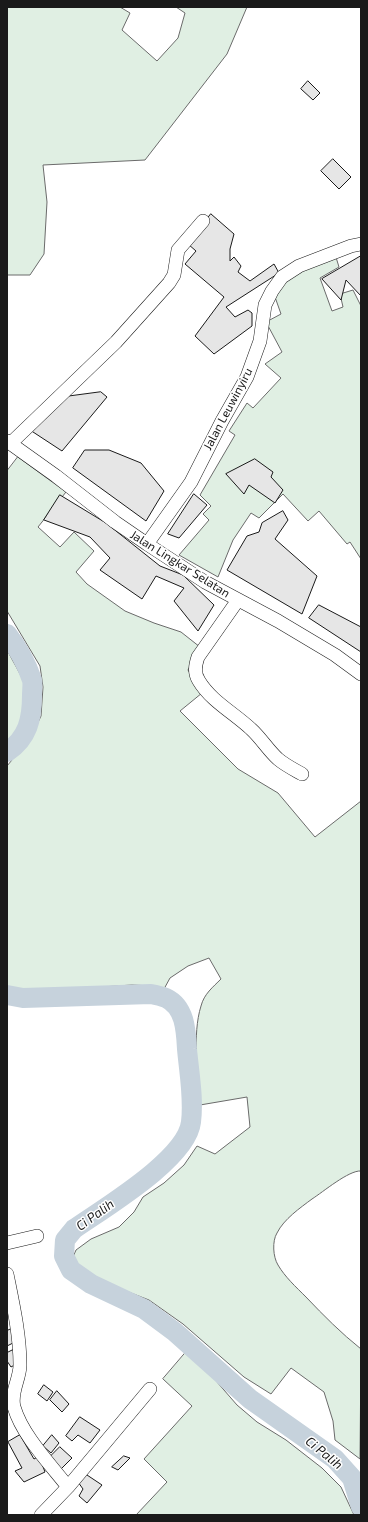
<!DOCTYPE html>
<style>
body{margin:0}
#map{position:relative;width:368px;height:1522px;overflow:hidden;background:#fff;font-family:"Exo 2",sans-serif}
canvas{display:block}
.frame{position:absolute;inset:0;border:8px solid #1a1a1a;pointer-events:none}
</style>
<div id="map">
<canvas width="368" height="1522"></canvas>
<div class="frame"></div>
</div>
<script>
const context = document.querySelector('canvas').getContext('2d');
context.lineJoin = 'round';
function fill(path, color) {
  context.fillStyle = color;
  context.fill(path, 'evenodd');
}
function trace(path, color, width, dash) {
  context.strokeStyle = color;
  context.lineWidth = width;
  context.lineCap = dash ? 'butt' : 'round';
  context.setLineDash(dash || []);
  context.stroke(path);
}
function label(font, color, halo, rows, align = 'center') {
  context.font = font + ' "Exo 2",sans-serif';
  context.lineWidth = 3;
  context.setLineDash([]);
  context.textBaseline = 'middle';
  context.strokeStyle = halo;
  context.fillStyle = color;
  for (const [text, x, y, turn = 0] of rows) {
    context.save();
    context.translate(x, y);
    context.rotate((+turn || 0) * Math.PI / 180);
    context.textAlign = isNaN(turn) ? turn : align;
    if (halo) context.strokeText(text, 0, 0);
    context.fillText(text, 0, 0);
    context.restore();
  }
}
const green = new Path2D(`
 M7 7H120L130 13 122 30 157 61 178 38 185 13 176 7H247L227 54 145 160 43 165 47 202 44 254 30 275H7Z
 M335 254 339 267 320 278 332 311 343 307 340 294 353 290 361 306V559L350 542 347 544 319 511 308 521 283 494 259 518 251 513 233 540 218 577 179 555 209 520 203 514 211 506 200 495 235 435 229 431 247 403 253 408 281 378 265 364 282 352 266 322 281 314 275 297 286 279Z
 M18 457 66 492 38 527 60 547 74 532 94 551 76 572 87 584 125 611 154 623 181 632 200 647 188 670 202 693 180 711 238 769 278 793 315 837 361 801V1171C349 1170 323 1192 312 1199 300 1208 284 1219 277 1233 272 1241 273 1257 278 1265 285 1277 296 1287 306 1297 324 1316 341 1333 361 1349L360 1459 335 1440 333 1421 324 1392 291 1368 271 1394 244 1377 183 1324 149 1300 95 1279 82 1270 73 1257 76 1250 91 1239 119 1227 134 1212 143 1197 164 1183 184 1165 197 1146 215 1154 250 1127 247 1097 200 1105C198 1075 192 1035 201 1006 204 994 213 987 221 979L209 958 188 966 170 978 164 989 153 986 132 985 25 992 7 989V766L31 737 41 716 43 687 40 666 7 611V471Z
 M7 650 25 683 27 711 22 723 12 740 7 743Z
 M187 1351 217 1382 237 1405 257 1422 286 1440 322 1468 341 1487 354 1515H136L167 1482 144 1459 192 1406 163 1379Z`);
const river = new Path2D(`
 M7 634C18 648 26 662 32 680 33 684 32 690 32 695 32 719 28 738 7 752
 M7 995 23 998 151 994C156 995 161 996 166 998 185 1007 186 1030 187 1049 189 1072 194 1098 191 1122 187 1159 104 1208 74 1229L65 1240 64 1256 71 1270 91 1284 144 1309 175 1332 250 1399 335 1459 352 1478 361 1507`);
const building = new Path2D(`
 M308 81 320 93 313 100 301 89Z
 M333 159 351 177 339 189 321 171Z
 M211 214 234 234 230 249V261L234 257 241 266 238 272 250 281 274 264 279 273 226 307 235 317 248 310 252 313V326L214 354 195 336 224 297 185 264 196 251 188 244Z
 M361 256V296L346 280 341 300 322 279Z
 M101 392 107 397 62 451 30 430 63 397Z
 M85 450H109L141 463 164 491 146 521 73 468Z
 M255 459 273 472 271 477 283 490 275 503 249 485 244 494 226 474Z
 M194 494 207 505 179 538 168 534Z
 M60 495 106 523 160 566 183 575 214 605 198 631 174 601 184 588 156 576 142 599 100 570 110 558 90 537 44 520Z
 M283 511 288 520 275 539 317 576 302 614 227 570 247 536 259 532 262 523Z
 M319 605 361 627V652L309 618Z
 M11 1329 15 1342 7 1346V1331Z
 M13 1350 18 1363 11 1367 7 1361V1353Z
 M44 1385 53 1392 47 1401 38 1394Z
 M57 1391 69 1404 62 1412 50 1400Z
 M80 1417 100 1430 90 1443 78 1435 72 1441 66 1436Z
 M20 1435 34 1459 39 1456 45 1472 24 1482 15 1471 22 1468 8 1442Z
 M52 1435 59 1443 51 1453 43 1446Z
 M60 1447 72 1458 60 1470 50 1457Z
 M124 1456 130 1458 118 1470 112 1467Z
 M84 1473 102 1485 87 1503 79 1496 83 1489 78 1482Z`);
const minor = new Path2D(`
 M7 441 56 476 115 522 147 544 205 582 278 621 335 655 361 674
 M11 443 116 342 169 283 174 275 178 250 203 221
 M147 544 191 482 222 421 247 377 260 341 265 305 272 291 282 277 299 266 351 246 361 244
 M238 600 198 657C195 666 194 673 199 681 211 701 234 713 251 729 261 738 268 750 278 759 285 765 293 769 302 774
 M7 1243 37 1236
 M7 1274C13 1304 20 1335 20 1365 20 1379 10 1393 14 1407 22 1435 50 1464 68 1487L41 1515
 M68 1487 150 1389`);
const streetNames = [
 ["Jalan Leuwinyiru",228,409,-62],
 ["Jalan Lingkar Selatan",180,564,32]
];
const waterNames = [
 ["Ci Palih",95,1215,-36],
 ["Ci Palih",324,1453,39]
];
fill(green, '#e0efe3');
trace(green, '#6a6a6a', 1);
trace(river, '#c6d2dc', 20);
fill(building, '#e6e6e6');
trace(building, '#1a1a1a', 1);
trace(minor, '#1a1a1a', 14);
trace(minor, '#fff', 13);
label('12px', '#1a1a1a', '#fff', streetNames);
label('italic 13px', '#1a1a1a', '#fff', waterNames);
</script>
